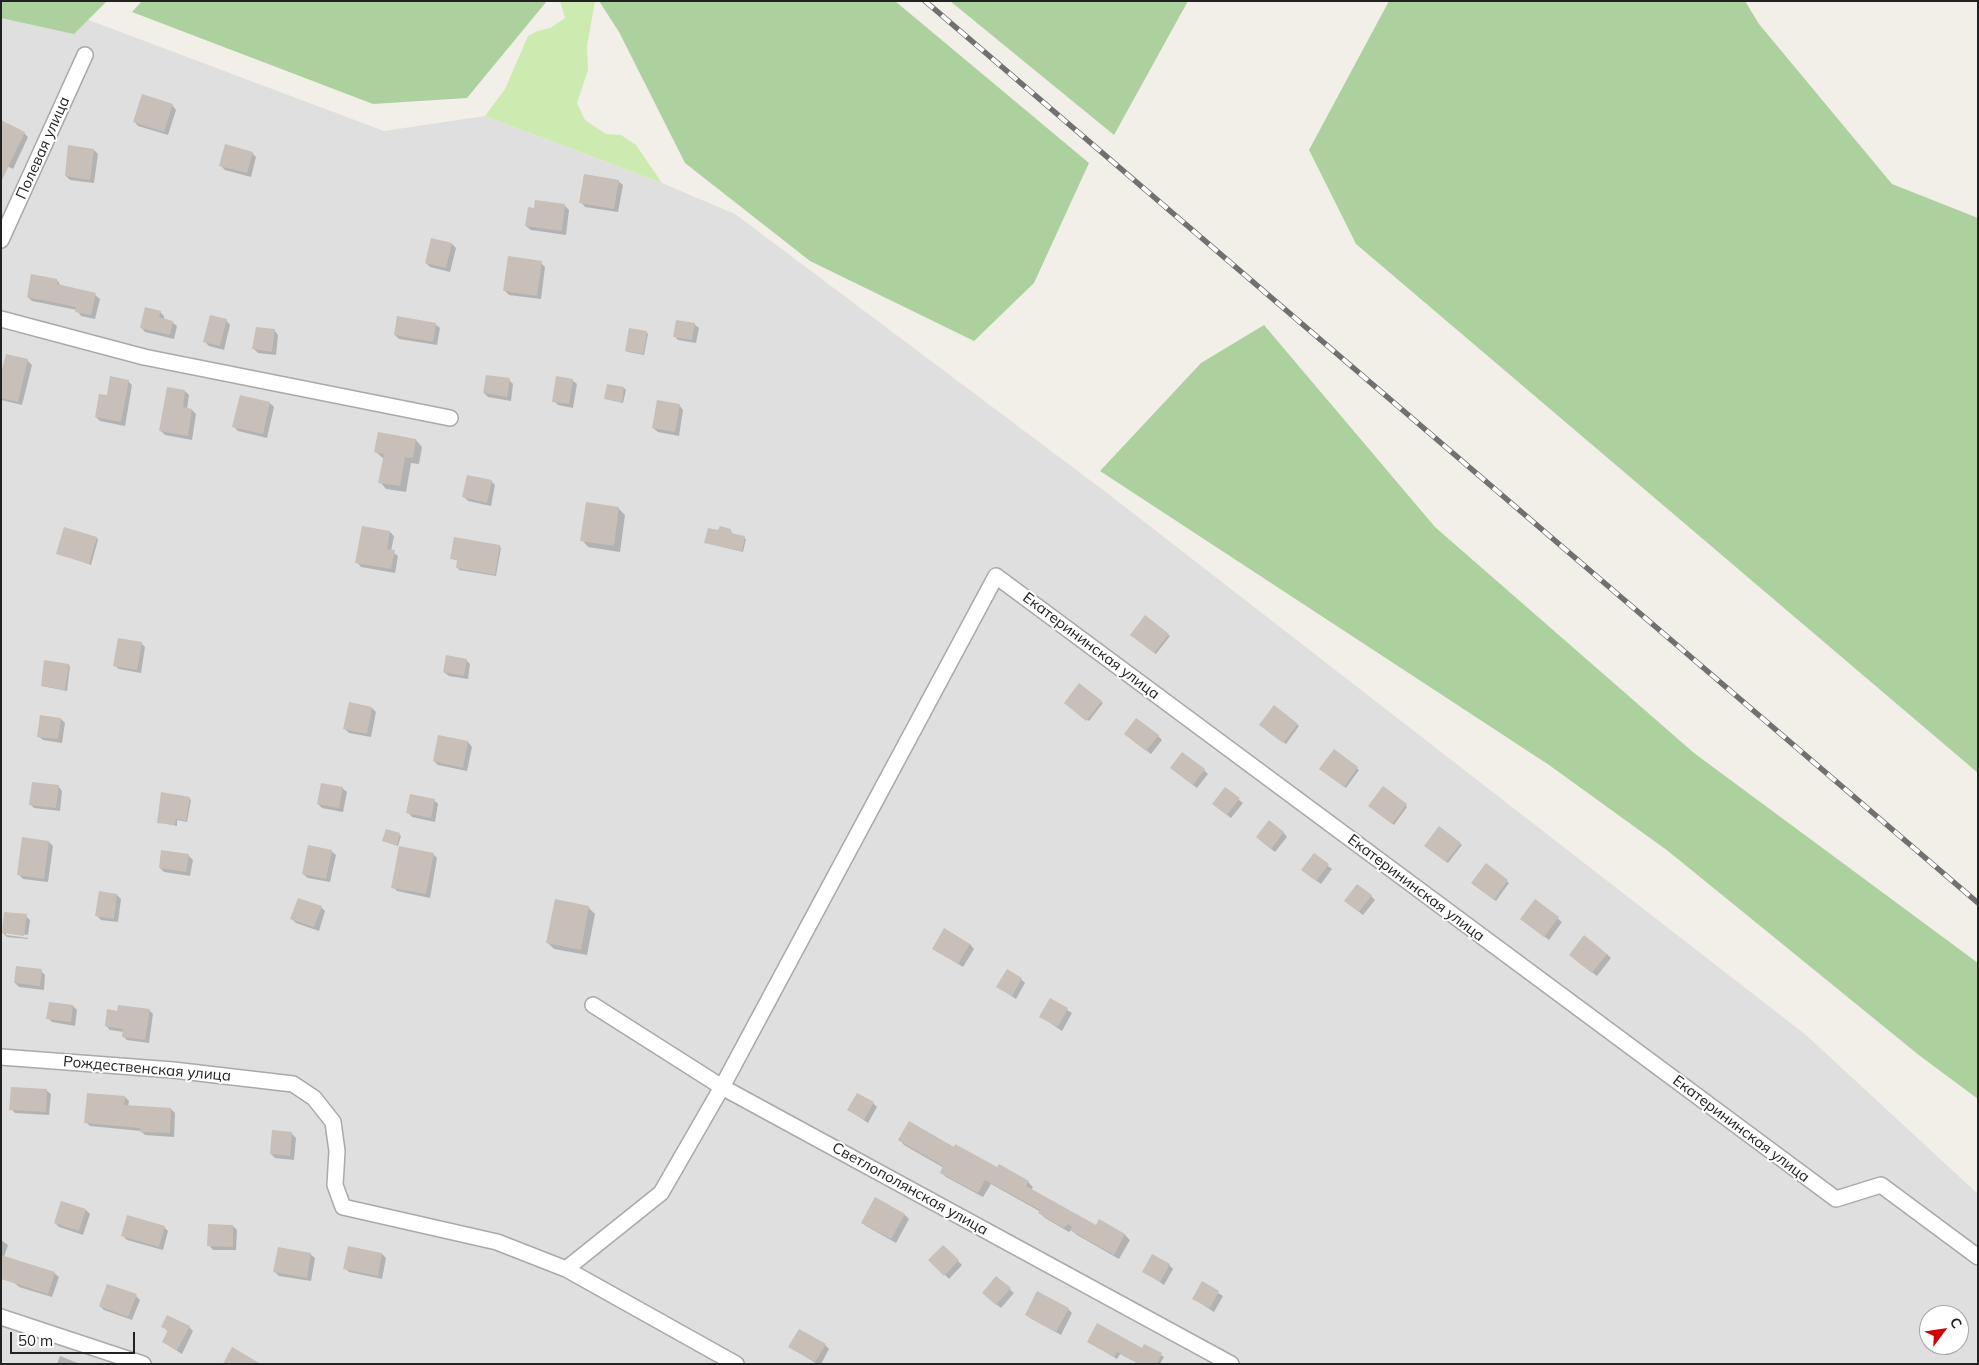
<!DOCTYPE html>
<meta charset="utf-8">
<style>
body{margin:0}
#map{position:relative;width:1979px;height:1365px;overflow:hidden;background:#f2efe9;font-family:Mulish,sans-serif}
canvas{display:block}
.frame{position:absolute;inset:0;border:2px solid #222;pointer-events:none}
.north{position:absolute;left:1919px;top:1305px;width:50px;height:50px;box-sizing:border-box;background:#fff;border:1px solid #a7a7a7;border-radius:50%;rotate:59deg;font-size:14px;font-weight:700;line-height:20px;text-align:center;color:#222}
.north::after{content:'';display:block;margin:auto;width:18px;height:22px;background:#d40000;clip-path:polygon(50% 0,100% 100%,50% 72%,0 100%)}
.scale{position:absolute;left:10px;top:1332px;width:125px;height:22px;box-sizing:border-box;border:2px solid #222;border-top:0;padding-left:6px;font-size:15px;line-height:18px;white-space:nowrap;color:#222;-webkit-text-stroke:4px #fff;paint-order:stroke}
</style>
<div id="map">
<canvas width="1979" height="1365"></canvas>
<div class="frame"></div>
<div class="north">С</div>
<div class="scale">50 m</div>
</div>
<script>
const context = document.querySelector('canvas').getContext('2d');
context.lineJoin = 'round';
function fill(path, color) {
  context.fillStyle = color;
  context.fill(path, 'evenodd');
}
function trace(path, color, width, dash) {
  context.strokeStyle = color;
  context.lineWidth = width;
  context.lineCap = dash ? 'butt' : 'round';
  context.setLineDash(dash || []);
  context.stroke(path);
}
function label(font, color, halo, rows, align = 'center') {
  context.font = font + ' Mulish,sans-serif';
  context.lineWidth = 4;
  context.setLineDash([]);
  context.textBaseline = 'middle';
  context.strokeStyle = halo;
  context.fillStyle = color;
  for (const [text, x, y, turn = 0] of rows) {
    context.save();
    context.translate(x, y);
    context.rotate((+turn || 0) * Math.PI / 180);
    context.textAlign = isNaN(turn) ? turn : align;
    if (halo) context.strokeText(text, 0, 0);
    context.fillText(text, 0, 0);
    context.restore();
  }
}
const residential = new Path2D(`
 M1 1H38L384 131 485 116 662 183 735 214 1111 496 1806 1035 1978 1194V1364H1ZM1929 1315H1959V1345H1929Z`);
const grass = new Path2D(`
 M560 1H595L587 46 588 70 577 103 585 120 606 134 621 135 636 145 662 183 485 116 505 89 528 36 537 31 550 28 565 18Z`);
const forest = new Path2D(`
 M1 1H107L74 34 1 18Z
 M142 1H547L467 98 373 104 132 12Z
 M599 1H895L1089 163 1034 283 974 341 810 261 685 163 619 32Z
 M950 1H1188L1114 135Z
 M1389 1H1745L1759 24 1892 184 1978 218V773L1356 244 1309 150Z
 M1264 325 1435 527 1694 753 1978 963V1099L1920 1056 1668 851 1549 765 1100 471 1201 363Z`);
const shadow = new Path2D(`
 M172 105 176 110 168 135 138 126 134 121Z
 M24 133 28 137 13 169 1 163Z
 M94 150 98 154 94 183 70 180 66 176Z
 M252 153 256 157 251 177 225 170 221 166Z
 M618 181 623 185 618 212 585 207 581 202Z
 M536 201 565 206 569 210 566 235 531 230 526 226 535 209Z
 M432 240 452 244 456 248 450 272 430 267 426 263Z
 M541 263 545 267 541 299 509 295 505 291Z
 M57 280 61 286 95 295 100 299 95 319 81 316 77 310 32 301 28 297Z
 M160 312 164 316V320L172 322 177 326 174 339 145 332 141 327Z
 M226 320 230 325 224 350 209 346 205 342Z
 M435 324 440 328 437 345 399 339 395 335Z
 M694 324 699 328 696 343 678 340 674 336Z
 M274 330 278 335 276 355 258 353 254 349Z
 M646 332 648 334 644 355 628 352 626 351Z
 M27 360 32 365 22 405 1 400V378Z
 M509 380 513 384 511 401 488 397 484 393Z
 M572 380 577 384 573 408 558 405 554 401Z
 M128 381 132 385 125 426 100 421 96 417 108 396Z
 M624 388 626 390 623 403 606 399Z
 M185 391 189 395 187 409 192 410 196 414 192 440 165 435 161 431Z
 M270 403 274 407 267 438 238 431 234 427Z
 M679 405 683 410 679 436 658 432 653 428Z
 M416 440 422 447 419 464 411 463 406 492 386 489 380 482 384 459 376 452Z
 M491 481 495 485 491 506 468 501 464 497Z
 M618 508 625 515 620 552 588 547 582 540Z
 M731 530 732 534 746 539 743 552 706 543 719 532Z
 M390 532 394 536 391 551 398 556 395 573 361 567 357 562Z
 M97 538 98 540 91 565 58 553Z
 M499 546 501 548 496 576 459 570 458 568 459 561 452 559Z
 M1168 635 1170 636 1156 654 1134 637Z
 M141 643 145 647 141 673 119 669 114 665Z
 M466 660 470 664 468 679 449 676 444 672Z
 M68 665 70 666 67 691 42 686Z
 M1101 702 1103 703 1089 721 1067 704Z
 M372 708 376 712 371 737 349 733 345 729Z
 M61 719 65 723 62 743 43 740 38 736Z
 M1297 724 1299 726 1286 744 1263 727Z
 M439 736 468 742 472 747 467 771 438 765 434 761Z
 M1158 736 1162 740 1151 754 1130 738Z
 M1335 751 1359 770 1346 788 1323 771Z
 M1204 770 1208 774 1197 788 1176 772Z
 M58 786 62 791 60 811 34 808 30 804Z
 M342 788 347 792 343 812 322 808 318 804Z
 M1225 789 1243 803 1231 818 1218 808Z
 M189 798 191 800 187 822 177 820V826L158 822Z
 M434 800 438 804 435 822 412 817 408 812Z
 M1406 805 1407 807 1394 825 1371 807Z
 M1283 832 1287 837 1275 852 1261 841Z
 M400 835 401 836 398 846 383 841Z
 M49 842 53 846 48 882 23 879 19 875Z
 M1460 844 1462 845 1448 863 1427 847Z
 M331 851 336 855 330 882 308 878 303 874Z
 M433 854 437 858 430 898 397 891 393 887Z
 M188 855 193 860 190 876 164 872 160 868Z
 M1314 855 1332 869 1321 884 1307 874Z
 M1486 865 1509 883 1496 901 1474 885Z
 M117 895 121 899 118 922 101 920 97 916Z
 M1371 896 1375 900 1363 915 1350 905Z
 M1535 901 1562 922 1549 940 1526 923Z
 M321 907 325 911 319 931 296 923 292 919Z
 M588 907 595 914 587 955 554 949 548 943Z
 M26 916 30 920 28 935 6 932V935L28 938V939L7 937 3 933Z
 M970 944 974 949 963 967 934 949Z
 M1607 954 1611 958 1597 976 1574 959Z
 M41 971 45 975 44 990 19 987 15 983Z
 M1021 979 1025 983 1016 999 998 987Z
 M1050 999 1072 1013 1062 1031 1040 1016Z
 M73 1006 77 1010 75 1026 52 1022 48 1018Z
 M149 1010 153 1014 149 1043 127 1040 123 1036 124 1032 110 1030 106 1026 118 1012Z
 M46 1090 51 1094 49 1115 15 1113 11 1109Z
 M125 1097 129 1101 128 1107 171 1109 175 1113 174 1137 145 1135 141 1131 90 1126 86 1122Z
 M873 1103 877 1107 868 1123 849 1110Z
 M292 1134 296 1138 294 1160 275 1158 271 1154Z
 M900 1140 954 1149 1028 1182 1033 1187 1031 1190 1096 1226 1099 1221 1125 1235 1130 1240 1119 1259 1077 1235 1071 1230 1069 1232 1045 1218 1040 1213 1041 1212 991 1184 983 1197 946 1177 941 1172 944 1168 904 1145Z
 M86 1210 90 1214 83 1235 59 1227 55 1223Z
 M905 1215 909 1219 896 1243 866 1226 862 1222Z
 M233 1226 237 1230 236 1250H213L209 1245Z
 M164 1227 168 1231 163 1250 127 1240 123 1236Z
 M1 1240 8 1245 4 1257 54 1273 59 1277 52 1297 19 1287 1 1271Z
 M943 1246 962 1265 949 1279 930 1260Z
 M349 1248 382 1254 386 1258 382 1279 349 1272 345 1268Z
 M310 1254 315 1258 311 1281 279 1276 275 1272Z
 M1169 1265 1173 1269 1164 1285 1144 1271Z
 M997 1278 1014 1293 1001 1308 987 1297Z
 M1202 1283 1223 1296 1214 1312 1194 1299Z
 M136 1296 140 1300 132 1320 104 1310 100 1306Z
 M1068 1309 1072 1313 1061 1335 1030 1318 1026 1314Z
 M163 1327H189L193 1331 182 1354 163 1342 169 1332Z
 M1089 1342 1143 1349 1145 1345 1164 1357 1160 1364H1139L1120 1354 1117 1359Z
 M825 1345 829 1349 821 1364H817L790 1347Z
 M60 1356 80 1364H57Z`);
const building = new Path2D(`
 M142 94 173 104 164 132 133 122Z
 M1 120 25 132 1 182Z
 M225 144 253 152 247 173 219 166Z
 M68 145 94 149 90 180 65 176Z
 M584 174 619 180 614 209 579 203Z
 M535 200 565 204 562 231 525 226 528 207 534 208Z
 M431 238 452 243 446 268 425 263Z
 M508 256 542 261 537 296 503 291Z
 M31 274 57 279V284L96 293 91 315 75 312 76 307 27 297Z
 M145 307 161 311 159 317 173 321 170 335 140 328Z
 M210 315 227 319 220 346 203 342Z
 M397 316 436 323 433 342 394 335Z
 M676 320 695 323 692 340 673 337Z
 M256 327 275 329 272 352 252 349Z
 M629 328 647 331 643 354 625 351Z
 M6 354 28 359 18 402 1 398V373Z
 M486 375 510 378 507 397 483 393Z
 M110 376 129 380 121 422 95 417 99 394 107 395Z
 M556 376 573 379 569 404 552 402Z
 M607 384 624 387 622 402 604 399Z
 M167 387 185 390 183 407 192 409 188 436 159 431Z
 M240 395 270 402 263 434 232 427Z
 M657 400 680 404 675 432 652 428Z
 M378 432 416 439 413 458 405 457 400 486 378 483 384 454 374 452Z
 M467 475 492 480 487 503 462 497Z
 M586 502 619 507 614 546 580 541Z
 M362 526 390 531 387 549 395 550 391 569 355 563Z
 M720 526 731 529V533L745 536 742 551 704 543 708 528 718 530Z
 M64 527 97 537 89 564 56 554Z
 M454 537 500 545 495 575 456 568 457 560 450 559Z
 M1145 615 1169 634 1154 653 1130 635Z
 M118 638 142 642 137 670 113 666Z
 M446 655 467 659 464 676 443 672Z
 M44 660 69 664 65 690 41 686Z
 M1079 683 1102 701 1086 721 1064 703Z
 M349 702 372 707 367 734 343 729Z
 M1274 705 1298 724 1283 743 1259 725Z
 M40 715 61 718 58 739 37 737Z
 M1136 718 1159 735 1146 751 1124 734Z
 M438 735 468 741 463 768 433 761Z
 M1334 749 1358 767 1344 787 1319 769Z
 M1182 752 1205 769 1193 785 1170 768Z
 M32 782 59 785 56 808 29 805Z
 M321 783 343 787 339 808 317 804Z
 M1383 786 1407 804 1392 824 1368 806Z
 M1225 787 1240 798 1227 815 1212 804Z
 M161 792 190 797 186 821 176 819 175 825 157 823Z
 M410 794 435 799 431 818 406 813Z
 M1269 820 1284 832 1271 849 1256 837Z
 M1439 826 1461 843 1446 862 1424 846Z
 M386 829 400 833 397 845 382 841Z
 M22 837 49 841 44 879 17 875Z
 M308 845 332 850 326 879 302 874Z
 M399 846 434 853 426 894 391 888Z
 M161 850 189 854 186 872 159 868Z
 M1314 853 1329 864 1316 881 1301 870Z
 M1486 863 1508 880 1494 900 1471 883Z
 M1357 884 1372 895 1359 912 1344 901Z
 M99 891 117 894 114 919 95 916Z
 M298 898 322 906 314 927 290 919Z
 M555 899 589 906 581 950 546 943Z
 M1535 899 1559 917 1544 937 1520 919Z
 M4 912 27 914 24 936 2 933Z
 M944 928 970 944 958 964 932 949Z
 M1584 935 1607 954 1592 973 1569 955Z
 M16 966 42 969 40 986 14 983Z
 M1007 969 1022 978 1012 996 996 987Z
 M1050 998 1068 1008 1058 1027 1039 1017Z
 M49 1002 73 1005 71 1022 46 1019Z
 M118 1005 150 1009 145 1040 122 1037 123 1029 105 1026 107 1009 117 1011Z
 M11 1087 47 1089 46 1112 9 1110Z
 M87 1093 125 1096 124 1105 171 1108 170 1133 140 1132V1128L84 1123Z
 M857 1093 874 1102 864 1120 847 1110Z
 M909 1121 954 1147 955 1144 997 1167 999 1164 1029 1181 1026 1186 1096 1225 1099 1219 1125 1234 1114 1255 1070 1230 1072 1227 1068 1224 1064 1228 1038 1213 1040 1210 985 1180 978 1193 940 1173 943 1166 898 1140Z
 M272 1130 292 1132 290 1156 270 1154Z
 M875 1197 905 1214 891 1239 861 1223Z
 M61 1201 86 1209 79 1231 54 1223Z
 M127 1215 165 1226 159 1247 121 1236Z
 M208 1224 233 1225V1247L207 1246Z
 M943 1245 959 1260 944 1276 928 1260Z
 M348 1246 382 1253 378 1276 343 1269Z
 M278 1247 311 1253 307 1278 273 1272Z
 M1152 1254 1170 1264 1160 1282 1142 1272Z
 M1 1255 55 1272 48 1294 1 1279Z
 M996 1276 1011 1288 996 1305 982 1293Z
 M1202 1281 1219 1291 1210 1308 1192 1299Z
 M107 1284 137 1294 128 1317 99 1306Z
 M1037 1291 1069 1308 1056 1332 1025 1315Z
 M167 1315 190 1326 177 1350 162 1342 168 1330 161 1327Z
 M1097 1323 1142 1348 1144 1344 1162 1353 1157 1364H1139L1117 1352 1114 1357 1087 1342Z
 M799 1329 826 1344 815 1362 788 1347Z
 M232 1347 261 1364H223Z`);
const minor = new Path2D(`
 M1 240 85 55
 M1 319 144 357 450 418
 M593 1005 722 1087 1231 1364
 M1 1057 173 1070 293 1084 314 1098 333 1122 337 1151 335 1185 343 1207 497 1242 566 1269 736 1364
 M566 1269 661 1193 722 1087 996 576 1836 1199 1881 1185 1978 1257
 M1 1317 143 1364`);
const rail = new Path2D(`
 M925 1 1978 903`);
const streetNames = [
 ["Полевая улица",43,148,-66],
 ["Екатерининская улица",1091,646,37],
 ["Екатерининская улица",1416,888,37],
 ["Рождественская улица",147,1069,5],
 ["Екатерининская улица",1741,1129,37],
 ["Светлополянская улица",910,1189,29]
];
fill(residential, '#e0dfdf');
fill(grass, '#cdebb0');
fill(forest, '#add19e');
fill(shadow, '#0003');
fill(building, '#c7bfb8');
trace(minor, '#a9a9a9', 18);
trace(minor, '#fff', 15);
trace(rail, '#707070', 5.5);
trace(rail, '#fff', 4, [11]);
label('15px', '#222', '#fff', streetNames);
</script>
